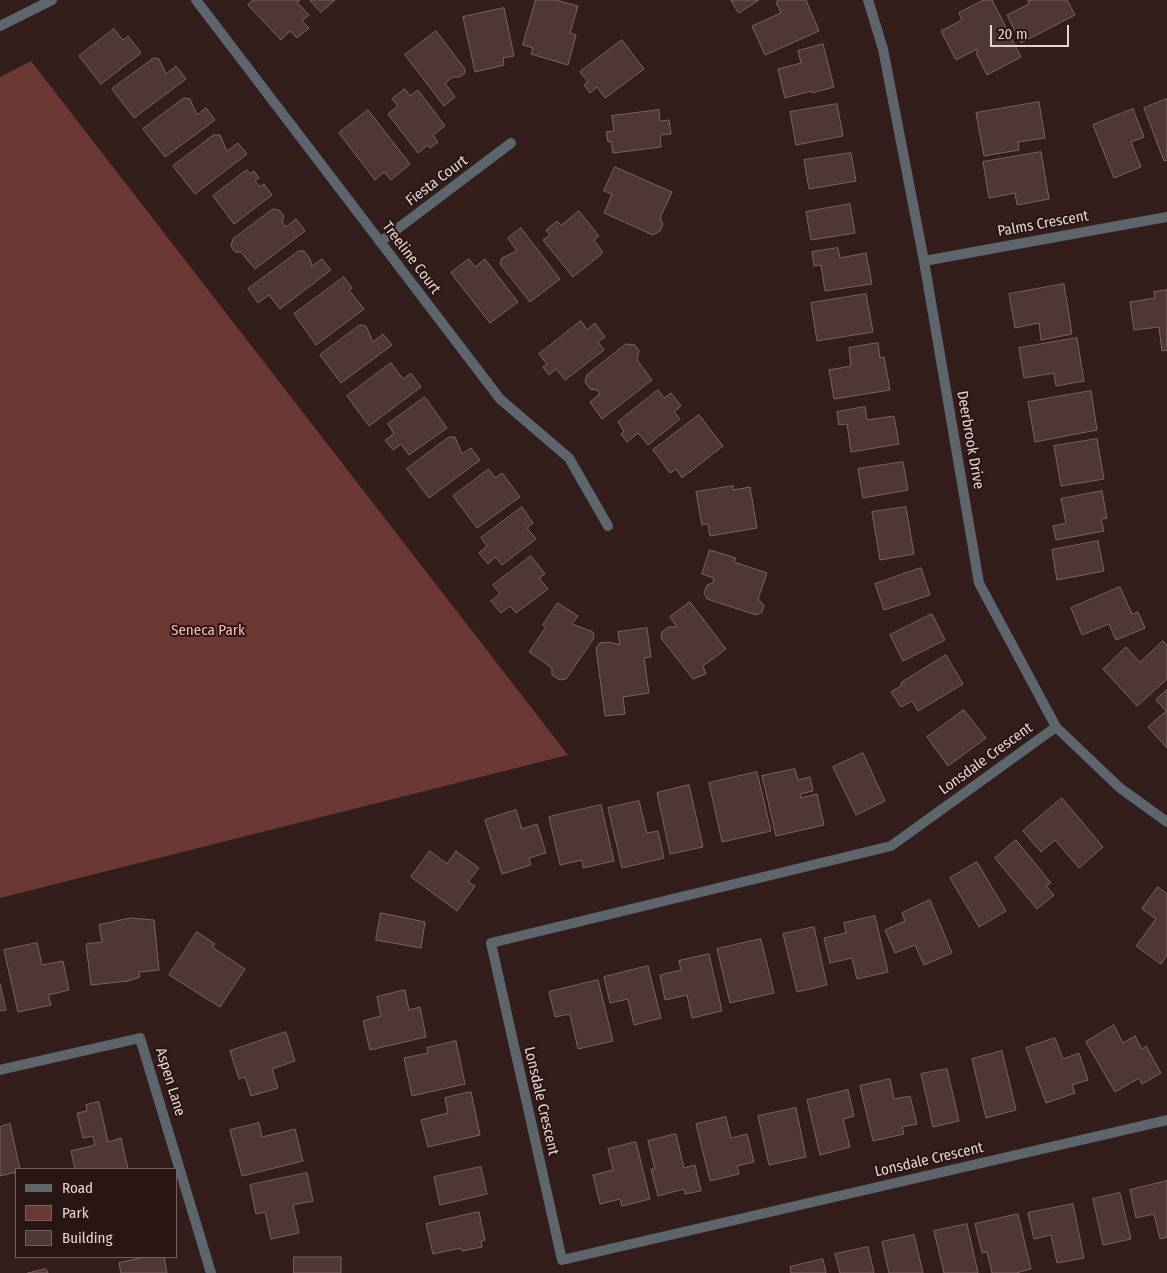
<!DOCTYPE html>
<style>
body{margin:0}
#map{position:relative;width:1167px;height:1273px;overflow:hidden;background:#331e1c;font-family:"Fira Sans Condensed",sans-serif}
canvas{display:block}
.legend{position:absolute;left:15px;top:1168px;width:162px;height:90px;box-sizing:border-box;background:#291513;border:1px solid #746260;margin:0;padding:6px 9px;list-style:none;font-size:15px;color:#e4d5d3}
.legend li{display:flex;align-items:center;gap:10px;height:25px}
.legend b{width:25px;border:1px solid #746260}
.scale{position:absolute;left:990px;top:25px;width:79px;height:22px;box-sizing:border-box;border:2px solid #e4d5d3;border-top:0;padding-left:6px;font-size:15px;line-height:18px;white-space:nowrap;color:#e4d5d3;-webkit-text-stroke:4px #291513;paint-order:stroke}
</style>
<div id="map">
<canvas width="1167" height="1273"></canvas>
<ul class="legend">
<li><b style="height:6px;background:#5d666d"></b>Road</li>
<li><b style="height:14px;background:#6c3834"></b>Park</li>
<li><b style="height:14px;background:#4e3735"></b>Building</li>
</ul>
<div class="scale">20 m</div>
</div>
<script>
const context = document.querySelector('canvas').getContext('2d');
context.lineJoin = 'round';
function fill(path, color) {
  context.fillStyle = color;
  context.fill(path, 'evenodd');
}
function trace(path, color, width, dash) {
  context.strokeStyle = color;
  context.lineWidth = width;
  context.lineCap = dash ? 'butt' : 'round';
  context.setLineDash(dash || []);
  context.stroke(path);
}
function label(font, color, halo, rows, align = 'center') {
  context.font = font + ' "Fira Sans Condensed",sans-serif';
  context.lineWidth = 4;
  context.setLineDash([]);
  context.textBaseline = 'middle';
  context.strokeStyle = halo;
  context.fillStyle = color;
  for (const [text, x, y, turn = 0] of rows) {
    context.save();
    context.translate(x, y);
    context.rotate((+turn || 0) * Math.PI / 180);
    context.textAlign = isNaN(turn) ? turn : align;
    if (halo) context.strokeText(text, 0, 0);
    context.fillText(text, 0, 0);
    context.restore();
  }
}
const green = new Path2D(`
 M31 61 568 755 0 898V77Z`);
const building = new Path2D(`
 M253 0H300L297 2 309 15 302 21 309 28 297 38 290 31 281 40 248 5Z
 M310 0H335L321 12Z
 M536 0H556L578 6 570 33 576 35 568 65 531 54 533 48 523 45Z
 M731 0H759L739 13Z
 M780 0H806L819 31 765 55 752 26 781 13 776 2Z
 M984 0H992L1021 57 987 75 976 53 978 52 977 49 956 60 941 31 962 20 959 13Z
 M1028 0H1067L1075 15 1021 43 1007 15 1029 4Z
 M504 8 514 56 503 58 504 65 475 72 463 17Z
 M114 29 123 40 128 36 141 53 101 84 79 56Z
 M436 31 465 69V73L460 77H453L445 83 455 97 444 106 405 55Z
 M622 40 644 69 605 98 597 87 590 93 584 85 588 82 580 72Z
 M823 44 834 87 812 93 811 91 785 98 778 69 801 63 798 51Z
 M154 58 159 59 166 74 176 66 186 79 134 118 112 89Z
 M405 89 410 96 418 90 445 126 433 135 438 142 430 148 428 145 418 153 388 114 398 106 392 99Z
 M184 98 190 99 197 115 206 108 215 120 165 157 143 129Z
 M1167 99V160L1164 161 1144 108Z
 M1039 102 1045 138 1018 142 1019 150 984 156 976 113Z
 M837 104 843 136 796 145 790 112Z
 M1133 109 1144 137 1131 142 1141 167 1114 178 1093 125Z
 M368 110 410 164 391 180 384 172 375 180 339 133Z
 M659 110 660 121 669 120 671 134 660 135 661 147 613 153 611 141 608 142 606 132 614 131 612 116Z
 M214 135H220L227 151 238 143 247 154 195 194 173 166Z
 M1041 152 1049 199 1017 205 1015 193 989 198 983 162Z
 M851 153 856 181 809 189 804 160Z
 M615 167 672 192 660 218 663 224 660 231 653 235 604 213 612 194 604 191Z
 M247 170 250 174 254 171 259 178 255 181 260 187 264 184 272 195 234 224 213 196Z
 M850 204 855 233 811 240 806 212Z
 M273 209 279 210 284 216 282 222 286 227 296 219 305 231 255 269 241 252H235L231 246 233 239Z
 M579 211 599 236 594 240 603 253 573 277 543 240 550 235 546 230 557 221 561 225Z
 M521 228 560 279 530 302 500 264 502 258 517 251 508 238Z
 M838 248 840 258 866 253 872 284 825 291 821 265 814 266 812 252Z
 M299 251H304L310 259 312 266 322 259 331 270 280 309 269 295 258 303 248 289Z
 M469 259 475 267 485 259 518 302 490 323 451 273Z
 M344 277 352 288 349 290 364 309 316 345 294 314Z
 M1064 284 1072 334 1041 340 1039 323 1015 328 1009 294Z
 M1167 290V350L1162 351 1159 327 1134 330 1130 302 1155 298 1154 292Z
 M866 294 873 332 817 341 811 303Z
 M581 321 587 330 595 323 605 337 598 342 604 350 565 380 556 369 549 375 543 367 547 364 539 354Z
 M360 325 366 326 373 342 383 334 392 345 341 383 320 355Z
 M1077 338 1084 381 1056 386 1054 373 1024 378 1019 348Z
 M878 343 880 358 884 357 890 390 834 399 829 370 851 366 849 348Z
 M626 344 635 345 639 351 637 360 652 380 602 419 590 402 600 394 597 390 590 389 585 382 587 375Z
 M391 363 403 379 411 373 421 387 369 426 347 396Z
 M658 390 664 398 671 393 681 406 674 412 680 419 648 445 638 433 627 442 621 434 624 431 618 422Z
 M1091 391 1097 430 1035 442 1028 402Z
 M425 397 447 428 409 455 401 444 393 450 385 440 394 434 388 424Z
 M865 407 867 420 894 416 899 444 851 452 847 424 839 425 837 412Z
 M699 415 723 446 682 478 676 469 670 473 653 450Z
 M449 437H455L462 454 471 448 480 460 429 498 407 469Z
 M1097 439 1104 479 1061 486 1054 446Z
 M903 462 908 490 863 498 858 469Z
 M489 469 495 478 502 473 520 497 477 528 453 496Z
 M733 486V490L750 487 757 528 710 536 708 524 702 525 696 492Z
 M1102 491 1107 518 1101 519 1104 531 1056 540 1053 526 1066 523 1061 499Z
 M522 507 533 523 527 528 536 539 502 565 495 557 488 564 479 553 487 546 481 538Z
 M906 507 914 554 880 560 872 512Z
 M1098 541 1104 571 1057 580 1052 550Z
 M710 550 736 558 734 562 767 573 758 599 764 605 762 612 756 615 707 599 704 593 707 585 713 583 714 578 702 574Z
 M531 556 545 574 539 578 548 589 516 613 510 606 501 613 491 601 500 594 493 585Z
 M921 568 930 595 884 610 875 584Z
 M1120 587 1132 614 1138 612 1145 628 1116 640 1109 624 1082 635 1071 608Z
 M690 602 726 649 703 666 706 674 693 679 661 638 662 632 668 627H677L670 617Z
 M558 603 578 616 572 624 593 632 594 638 566 679 560 680 552 675V668L529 652 546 627 543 625Z
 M932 614 945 640 903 661 890 635Z
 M647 628 651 657 644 658 649 693 623 697 625 714 605 716 596 648 600 643 609 642 620 645 618 632Z
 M1163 641 1167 645V679L1137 706 1103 669 1126 647 1140 662Z
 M946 655 963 684 918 711 912 701 901 707 891 692 902 685 901 683Z
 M1167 690V748L1148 727 1166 711 1156 700Z
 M964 710 986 738 948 766 927 737Z
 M863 753 885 801 856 815 833 767Z
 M795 769 798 780 810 777 813 791 800 794 801 798 817 794 824 825 776 836 762 776Z
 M757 772 771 831 722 842 709 783Z
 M689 785 703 847 670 854 657 793Z
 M1062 798 1103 847 1079 868 1055 840 1041 852 1023 831Z
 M639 801 647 833 658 831 664 858 622 868 608 808Z
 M601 805 614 861 583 868 582 860 560 865 549 817Z
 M516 810 522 829 537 824 546 853 529 858 531 865 502 874 485 820Z
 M1016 840 1051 883 1046 886 1054 895 1037 909 995 858Z
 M430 851 447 864 456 851 479 868 468 882 475 886 457 911 411 877Z
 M977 862 1006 911 979 927 950 878Z
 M1158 887 1167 894V955L1161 964 1136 946 1156 919 1142 909Z
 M930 900 952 953 924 965 915 945 895 953 885 930 905 921 902 913Z
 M381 913 425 922 421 948 376 940Z
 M875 916 888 972 857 979 852 958 830 963 824 938 846 933 844 923Z
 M131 918 154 920 159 970 139 972 140 977 128 981 91 985 86 944 102 942 99 925Z
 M814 927 827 985 797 992 783 934Z
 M197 932 215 944 212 947 245 969 220 1007 169 975Z
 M761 939 774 993 730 1003 717 949Z
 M37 943 42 965 63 961 69 990 48 995 51 1005 18 1012 4 950Z
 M709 954 722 1011 692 1018 687 995 665 1000 660 975 681 970 679 961Z
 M648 966 661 1018 634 1025 628 999 610 1003 604 977Z
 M598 980 613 1041 578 1049 570 1014 555 1017 549 992Z
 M0 984 6 1010 0 1011Z
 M405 990 409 1010 420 1007 426 1037 370 1050 363 1021 381 1016 377 997Z
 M1114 1025 1123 1043 1135 1036 1142 1049 1146 1046 1161 1073 1142 1084 1139 1078 1115 1092 1086 1042Z
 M286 1032 295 1061 272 1069 278 1088 251 1096 245 1077 239 1079 230 1051Z
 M1055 1038 1063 1059 1079 1053 1088 1080 1072 1085 1075 1093 1046 1103 1026 1048Z
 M456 1041 465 1084 412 1096 404 1058 428 1053 427 1048Z
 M1002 1051 1016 1110 986 1118 972 1059Z
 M947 1069 959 1121 933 1127 921 1074Z
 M890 1079 894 1099 910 1096 917 1124 902 1127 904 1134 873 1141 860 1086Z
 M848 1090 854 1116 843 1119 850 1147 820 1155 807 1100Z
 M471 1092 480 1135 428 1147 421 1120 448 1113 445 1098Z
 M99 1102 108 1142 121 1138 128 1169H75L71 1151 95 1145 93 1136 83 1138 77 1113 87 1111 86 1105Z
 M796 1108 806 1157 769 1165 758 1116Z
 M726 1117 731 1138 747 1134 754 1162 737 1166 739 1174 710 1181 696 1124Z
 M259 1123 262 1137 295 1129 303 1161 242 1176 230 1130Z
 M10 1124 20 1169H16V1172L0 1176V1127Z
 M676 1134 684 1168 695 1165 701 1191 685 1194 684 1189 658 1196 651 1169H655L648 1141Z
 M636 1142 650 1199 622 1206 620 1199 600 1204 593 1175 613 1170 608 1149Z
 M481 1167 487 1194 440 1205 434 1177Z
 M307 1173 313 1201 293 1205 299 1233 271 1239 265 1212 256 1214 250 1185Z
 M1167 1181V1237L1160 1239 1154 1214 1136 1218 1130 1190Z
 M1120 1193 1131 1239 1103 1245 1093 1199Z
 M1073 1204 1084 1258 1057 1263 1051 1235 1034 1239 1028 1213Z
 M479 1212 485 1240 481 1241 482 1247 462 1251 461 1248 433 1254 426 1224Z
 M1018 1214 1031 1269 1016 1273H992L987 1252 982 1253 975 1224Z
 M967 1224 978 1273H944L934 1231Z
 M914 1235 923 1273H889L882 1242Z
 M868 1247 874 1273H840L835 1254Z
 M146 1257H164L167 1273H121L119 1263Z
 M294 1257H341V1273H294Z
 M823 1259 826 1273H791L790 1267Z
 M46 1269 48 1273H28Z`);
const minor = new Path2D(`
 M196 0 500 399 569 458 608 526
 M868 0 883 49 924 261 979 583 1056 727 1120 788 1167 822
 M0 26 52 0
 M380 242 511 143
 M924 261 1167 217
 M1056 727 891 846 491 943 562 1260 1167 1120
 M0 1070 140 1038 211 1273`);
const streetNames = [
 ["Fiesta Court",437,181,-37],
 ["Palms Crescent",1043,224,-10],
 ["Treeline Court",411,258,53],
 ["Deerbrook Drive",970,440,80],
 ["Lonsdale Crescent",986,759,-36],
 ["Aspen Lane",170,1082,73],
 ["Lonsdale Crescent",541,1101,77],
 ["Lonsdale Crescent",929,1160,-13]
];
const parkNames = [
 ["Seneca Park",208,631]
];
fill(green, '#6c3834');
fill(building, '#4e3735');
trace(building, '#7d6361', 1);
trace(minor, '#5d666d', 10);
label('15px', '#e4d5d3', '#291513', streetNames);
label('15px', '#febab4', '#291513', parkNames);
</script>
